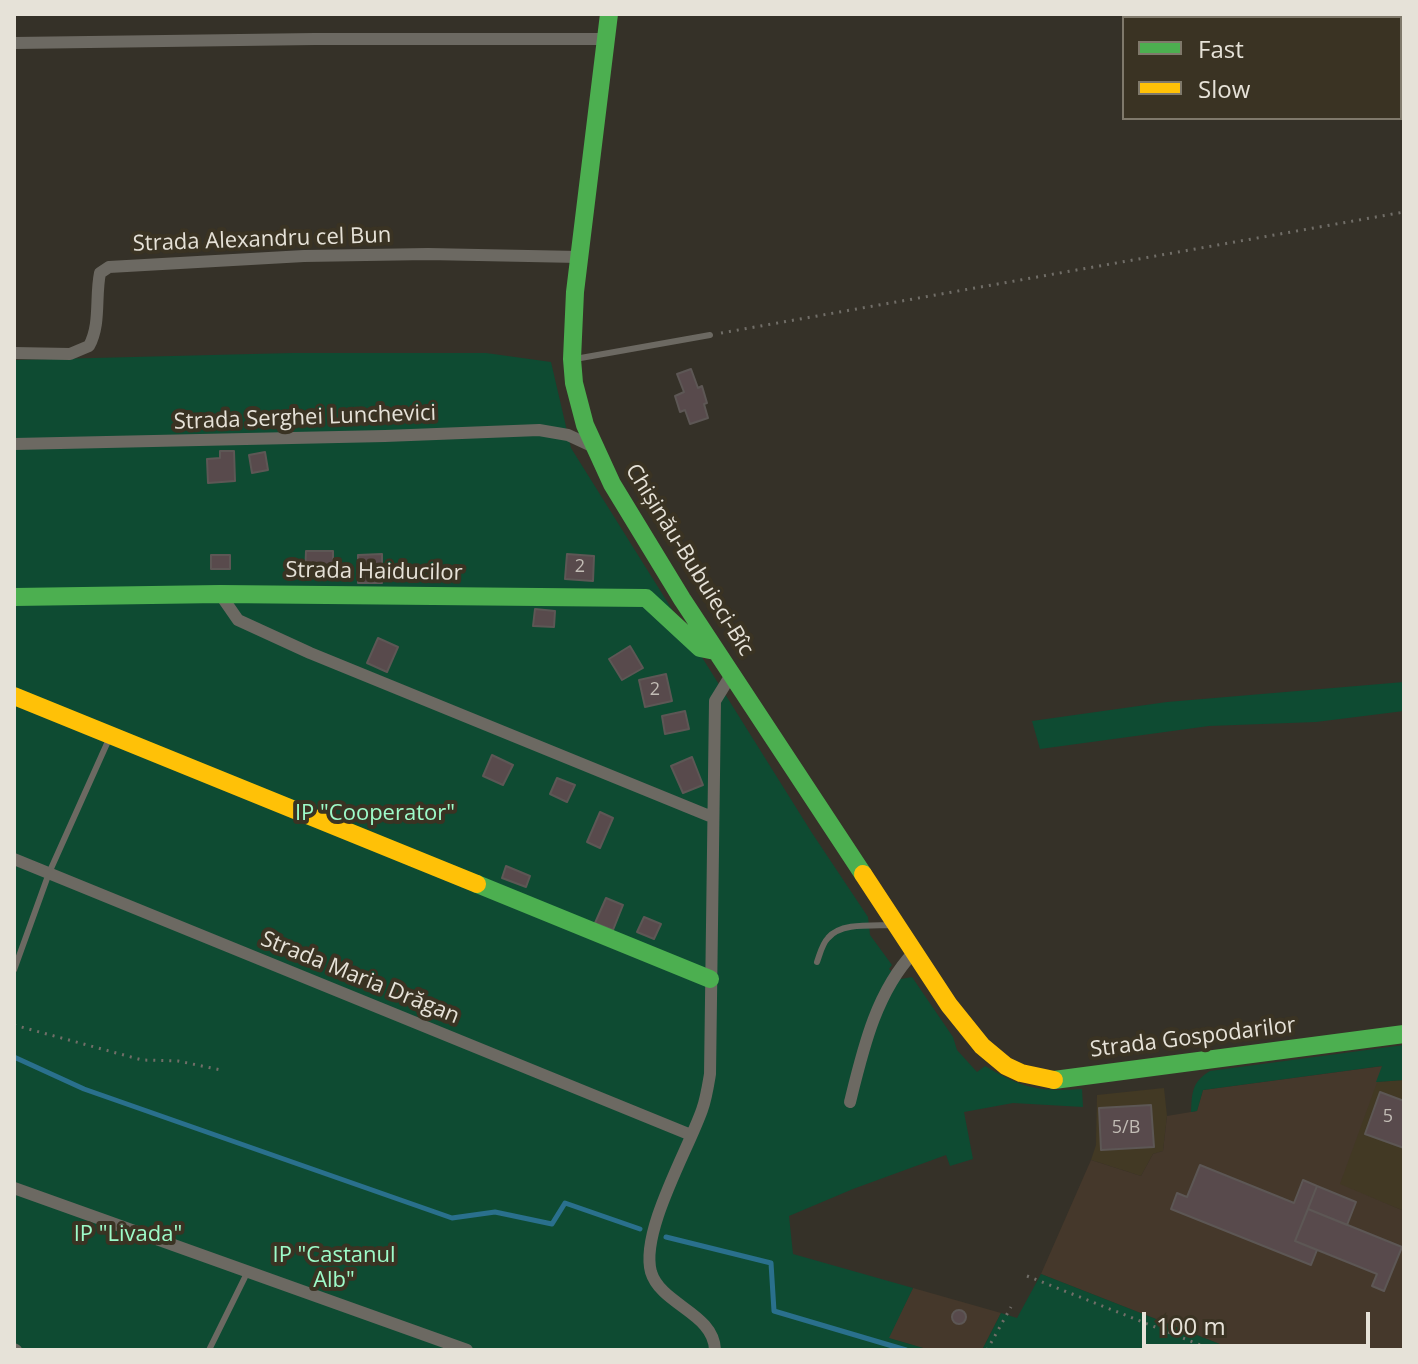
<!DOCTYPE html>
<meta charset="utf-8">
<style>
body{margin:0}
#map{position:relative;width:1418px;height:1364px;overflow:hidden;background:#353128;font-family:"Open Sans",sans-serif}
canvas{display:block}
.frame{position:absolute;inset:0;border:16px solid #e6e2d8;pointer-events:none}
.legend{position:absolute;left:1122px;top:16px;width:280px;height:104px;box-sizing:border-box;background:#3a3323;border:2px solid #7f796b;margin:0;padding:10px 14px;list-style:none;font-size:24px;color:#e6e2d8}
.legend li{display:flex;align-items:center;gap:16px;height:40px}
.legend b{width:40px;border:2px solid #7f796b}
.scale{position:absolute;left:1142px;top:1312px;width:228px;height:36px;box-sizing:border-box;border:4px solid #e6e2d8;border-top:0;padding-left:10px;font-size:24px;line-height:28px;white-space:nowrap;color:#e6e2d8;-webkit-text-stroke:6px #3a3323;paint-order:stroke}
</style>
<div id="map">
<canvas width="1418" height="1364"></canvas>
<div class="frame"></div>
<ul class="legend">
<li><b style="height:10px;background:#4caf50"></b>Fast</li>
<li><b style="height:10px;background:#ffc107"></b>Slow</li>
</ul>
<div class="scale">100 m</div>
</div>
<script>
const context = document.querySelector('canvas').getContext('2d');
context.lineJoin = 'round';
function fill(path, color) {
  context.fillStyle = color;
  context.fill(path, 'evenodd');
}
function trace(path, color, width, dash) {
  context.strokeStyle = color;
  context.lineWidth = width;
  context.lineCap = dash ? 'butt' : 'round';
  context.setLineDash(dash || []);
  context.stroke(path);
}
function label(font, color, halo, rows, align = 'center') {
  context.font = font + ' "Open Sans",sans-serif';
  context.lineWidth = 8;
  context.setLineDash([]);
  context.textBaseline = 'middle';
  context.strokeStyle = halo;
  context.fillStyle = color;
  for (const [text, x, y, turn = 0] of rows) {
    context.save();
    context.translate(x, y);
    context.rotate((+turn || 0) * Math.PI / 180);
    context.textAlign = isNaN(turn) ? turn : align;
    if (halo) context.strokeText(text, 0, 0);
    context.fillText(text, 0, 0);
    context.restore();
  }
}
const built = new Path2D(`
 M1404 1080V1211L1339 1185 1376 1082Z
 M1164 1088 1167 1116 1163 1151 1153 1154 1141 1176 1091 1160 1096 1145 1097 1095Z`);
const industrial = new Path2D(`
 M1383 1066 1340 1184 1404 1211V1350H1235L1041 1274 1091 1160 1141 1176 1153 1154 1163 1151 1167 1116 1197 1111 1203 1090Z
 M913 1288 1001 1313 982 1350H930L888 1338Z`);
const green = new Path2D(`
 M292 353H486L551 362 571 448 812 833 868 917 870 935 892 965 889 969 901 979 912 977 953 1037 957 1050 977 1072 985 1066C1023 1088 1038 1092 1082 1089L1083 1107 1013 1103 964 1112 973 1159 950 1166 946 1155 853 1189 789 1216 793 1254 913 1288 889 1338 930 1350H14V360Z
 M1404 682V711L1316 722 1209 726 1040 749 1032 721 1167 702Z
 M1404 1045V1080L1376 1082 1382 1066 1203 1090 1197 1111 1191 1112C1192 1092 1192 1082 1210 1071Z
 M1041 1274 1235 1350H982L1001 1313 1017 1318Z`);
const stream = new Path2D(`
 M14 1057 84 1089 452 1218 495 1212 552 1224 565 1203 640 1229
 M666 1237 771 1263 774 1311 906 1350`);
const building = new Path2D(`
 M691 369 698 388 702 386 707 403 704 404 708 418 690 424 685 410 680 412 675 396 684 392 677 374Z
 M220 451H234L235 481 208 483 207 459 220 458Z
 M265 452 268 470 252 473 249 455Z
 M306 551H333V577H305Z
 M382 554V583H358V555Z
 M567 554 594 556 593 581 565 579Z
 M211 555H230V569H211Z
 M535 609 555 611 554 627 533 626Z
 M378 638 398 647 387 672 367 663Z
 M630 646 643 668 622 680 609 659Z
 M666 674 672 701 645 707 639 680Z
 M685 711 689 729 665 734 662 716Z
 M492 755 513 765 503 785 483 776Z
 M692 757 703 785 683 793 671 766Z
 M557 778 575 785 567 802 550 794Z
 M600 812 613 818 600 848 587 842Z
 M506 866 530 876 526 887 502 878Z
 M606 898 623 905 613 930 595 923Z
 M644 917 661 924 654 939 637 932Z
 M1380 1092 1404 1101V1148L1365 1134Z
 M1151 1105 1154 1147 1101 1150 1099 1108Z
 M1200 1165 1294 1203 1303 1180 1317 1186 1295 1241 1317 1250 1311 1265 1171 1209 1177 1193 1187 1197Z
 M1317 1186 1356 1202 1347 1225 1308 1209Z
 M1308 1209 1402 1247 1384 1291 1372 1286 1377 1274 1295 1241Z
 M952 1317a7 7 0 1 1 14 0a7 7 0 1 1-14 0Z`);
const path = new Path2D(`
 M721 333 1404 212
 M14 1025 142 1060 178 1061 221 1070
 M1027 1276 1213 1350
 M987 1350 1011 1307`);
const lane = new Path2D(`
 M575 359 710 335
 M817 962C820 954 822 944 828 938 841 922 874 926 892 925
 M14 970 49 873 109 739
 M209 1350 248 1271`);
const street = new Path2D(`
 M14 43 315 39H605
 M14 353 70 354 89 346C101 324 95 297 100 273L109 267 304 256 428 254 579 257
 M14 444 385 436 539 430 568 435 594 447
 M220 594 238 620 310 653 712 817
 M14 859 691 1135
 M850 1102C863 1049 876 992 914 952
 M14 1188 467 1350
 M14 1349 16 1350
 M715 1350C714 1313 661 1305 651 1272 640 1232 688 1150 702 1110 706 1099 708 1086 710 1074L715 701 731 675`);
const fast = new Path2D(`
 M609 14 575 292 572 359 574 383 585 425 612 484 682 599 863 874
 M14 597 220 594 646 598 700 648 715 651
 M477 884 710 979
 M1054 1080 1404 1034`);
const slow = new Path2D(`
 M14 696 477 884
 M863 874 949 1005 982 1046 1006 1066 1021 1073 1054 1080`);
const numberNames = [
 ["2",580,567],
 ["2",655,690],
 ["5",1388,1117],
 ["5/B",1126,1128]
];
const streetNames = [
 ["Strada Alexandru cel Bun",262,240,-2],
 ["Strada Serghei Lunchevici",305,418,-2],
 ["Chișinău-Bubuieci-Bîc",689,560,58],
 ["Strada Haiducilor",374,572,1],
 ["Strada Maria Drăgan",360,978,22],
 ["Strada Gospodarilor",1193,1038,-7]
];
const parkNames = [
 ["IP \"Cooperator\"",375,814],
 ["IP \"Livada\"",128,1235],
 ["IP \"Castanul",334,1256],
 ["Alb\"",334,1281]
];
fill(built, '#423924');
fill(industrial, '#45382b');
fill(green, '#0e4b32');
trace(stream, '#2a708d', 5);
fill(building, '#584a4c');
trace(building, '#5d5755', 2);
trace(path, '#716e68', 3, [2, 6]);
trace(lane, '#6c6962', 6);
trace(street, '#6c6962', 12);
trace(fast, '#4caf50', 18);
trace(slow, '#ffc107', 18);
label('18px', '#c2bcb5', null, numberNames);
label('22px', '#e6e2d8', '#3a3323', streetNames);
label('22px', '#9dfbc9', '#3a3323', parkNames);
</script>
